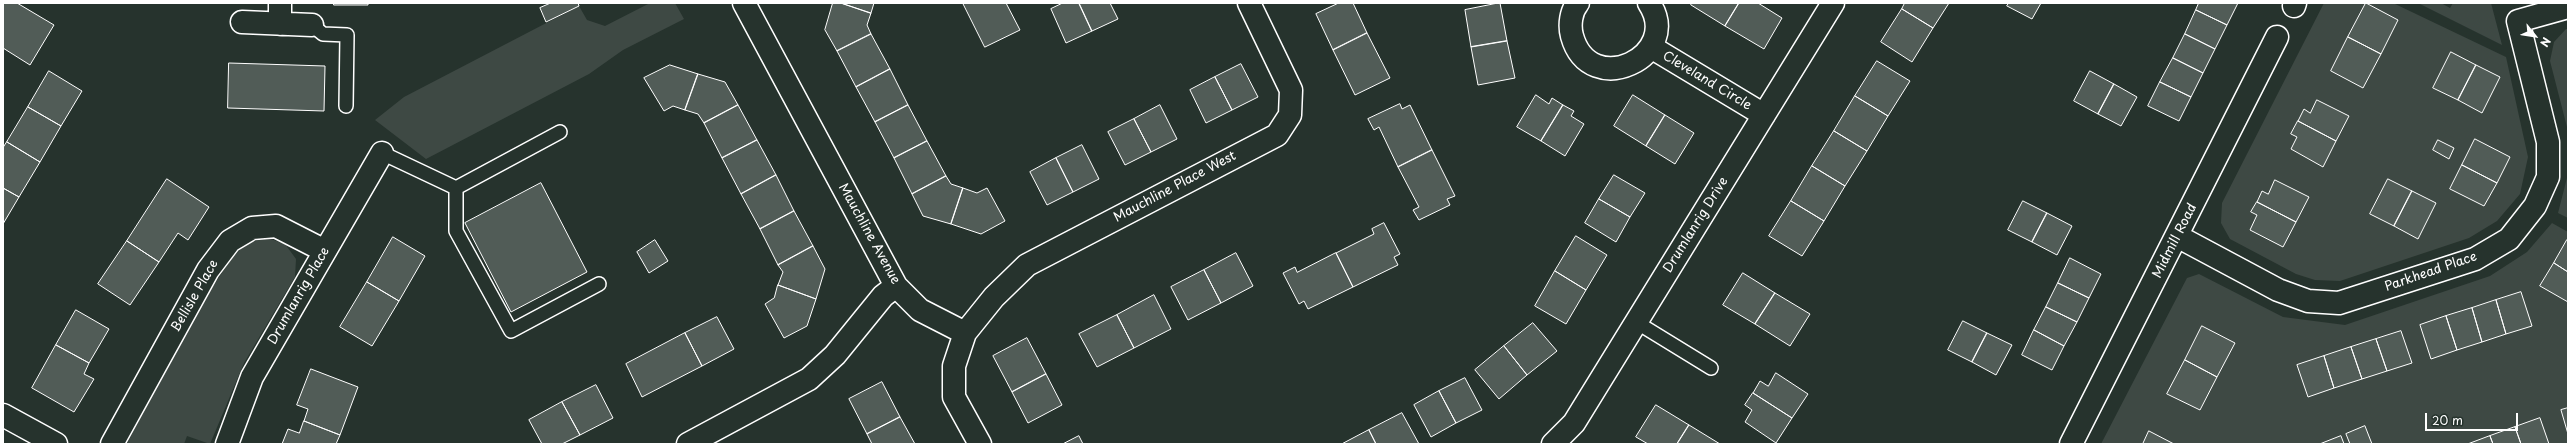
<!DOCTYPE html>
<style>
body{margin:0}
#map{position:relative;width:2571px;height:447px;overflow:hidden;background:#26332d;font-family:"Playpen Sans",sans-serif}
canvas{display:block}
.frame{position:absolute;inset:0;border:4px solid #fff;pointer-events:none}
.north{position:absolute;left:2515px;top:16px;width:40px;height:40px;-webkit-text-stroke:3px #26332d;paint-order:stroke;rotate:120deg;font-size:11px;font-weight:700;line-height:16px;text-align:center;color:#fff}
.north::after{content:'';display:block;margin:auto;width:14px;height:18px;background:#fff;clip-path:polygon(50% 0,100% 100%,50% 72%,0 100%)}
.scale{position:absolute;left:2425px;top:413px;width:93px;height:18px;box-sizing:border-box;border:2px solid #fff;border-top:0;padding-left:5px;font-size:12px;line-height:14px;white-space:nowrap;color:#fff;-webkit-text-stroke:3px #26332d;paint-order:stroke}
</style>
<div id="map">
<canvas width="2571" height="447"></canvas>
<div class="frame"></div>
<div class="north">N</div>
<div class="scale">20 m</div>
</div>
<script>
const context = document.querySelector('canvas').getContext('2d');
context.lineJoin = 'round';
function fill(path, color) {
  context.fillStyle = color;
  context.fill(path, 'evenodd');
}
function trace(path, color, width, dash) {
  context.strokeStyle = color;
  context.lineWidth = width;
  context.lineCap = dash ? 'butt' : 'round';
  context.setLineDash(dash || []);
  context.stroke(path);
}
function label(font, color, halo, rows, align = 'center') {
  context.font = font + ' "Playpen Sans",sans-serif';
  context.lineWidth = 3;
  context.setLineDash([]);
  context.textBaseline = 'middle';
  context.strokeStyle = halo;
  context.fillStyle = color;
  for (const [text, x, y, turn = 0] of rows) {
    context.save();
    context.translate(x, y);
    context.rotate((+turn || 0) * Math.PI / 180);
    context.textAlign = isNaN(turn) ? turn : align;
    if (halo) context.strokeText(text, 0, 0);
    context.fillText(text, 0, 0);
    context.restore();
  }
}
const green = new Path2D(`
 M650 3H675L684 19 623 50 589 74 426 159 375 120 404 97 579 6 587 20 605 26Z
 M2324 3H2393L2506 57 2528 157 2520 194 2497 221 2469 238 2340 281 2315 280 2296 274 2230 239 2221 223 2222 203Z
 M2418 3H2441L2450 8 2453 3H2491L2502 45Z
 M2566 29H2568V131L2550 61 2554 42Z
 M2568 174V218L2558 213Z
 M2552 223 2568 232V444H2101L2187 278 2199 274 2283 317 2345 325 2490 276 2527 252Z
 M268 238 285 244 296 259 295 277 244 363 210 444 187 436 184 444H127C145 410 221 257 247 244 253 241 261 240 268 238Z`);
const building = new Path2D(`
 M3 3H17L54 25 30 65 3 48Z
 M334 3H368V5H334Z
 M551 3H578L579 6 546 22 540 8Z
 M833 3H841L871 13 867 25 871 34 837 51 825 30Z
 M841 3H874L871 13Z
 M963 3H1006L1020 30 985 47Z
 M1063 3H1079L1092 31 1066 43 1051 9Z
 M1079 3H1110L1118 19 1092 31Z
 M1339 3H1353L1367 33 1333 50 1316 14Z
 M1500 3 1507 41 1471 47 1465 10Z
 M1692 3H1739L1725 26 1691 5Z
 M1739 3H1758L1782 18 1764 49 1725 26Z
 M1905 3H1949L1933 28 1902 9Z
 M2009 3H2041L2032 19 2007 6Z
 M2199 3H2238L2227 25 2196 10Z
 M2366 3 2398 20 2381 54 2348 37Z
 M1902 9 1933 28 1912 62 1881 42Z
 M2196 10 2227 25 2215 49 2185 34Z
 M1367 33 1390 78 1355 95 1333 50Z
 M871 34 890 69 856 87 837 51Z
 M2185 34 2215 49 2203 73 2173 58Z
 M2348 37 2381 54 2363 88 2331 71Z
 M1507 41 1515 78 1478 85 1471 47Z
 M2451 52 2476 65 2458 100 2433 88Z
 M2173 58 2203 73 2191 97 2160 82Z
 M1877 61 1910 81 1888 116 1855 96Z
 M229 63 325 66 324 111 228 108Z
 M1241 64 1258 97 1232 110 1215 77Z
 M670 65 698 74 685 110 673 106 664 111 644 78Z
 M2476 65 2500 77 2482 113 2458 100Z
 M890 69 908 105 875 122 856 87Z
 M49 71 82 91 61 126 28 107Z
 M2090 71 2114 84 2098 114 2074 101Z
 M698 74 725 82 738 105 704 123 698 114 685 110Z
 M1215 77 1232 110 1206 123 1190 90Z
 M2160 82 2191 97 2179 121 2148 106Z
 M2114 84 2137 97 2121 126 2098 114Z
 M1536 95 1549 104 1552 98 1563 105 1541 141 1517 127Z
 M1633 95 1665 115 1646 146 1614 126Z
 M1855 96 1888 116 1867 151 1834 131Z
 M2317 100 2349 116 2336 141 2298 121 2304 109 2310 113Z
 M1400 104 1402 109 1410 105 1432 150 1398 167 1379 127 1374 130 1368 119Z
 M738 105 757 140 722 158 704 123Z
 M908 105 927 141 894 158 875 122Z
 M1160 105 1177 139 1151 152 1134 119Z
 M1563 105 1574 111 1571 116 1584 124 1565 156 1541 141Z
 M28 107 61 126 40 162 7 142Z
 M1665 115 1694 133 1675 164 1646 146Z
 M1134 119 1151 152 1125 165 1108 132Z
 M2298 121 2336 141 2323 167 2291 149 2297 137 2291 134Z
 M1834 131 1867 151 1845 186 1812 166Z
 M2475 139 2510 157 2497 183 2462 165Z
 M757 140 776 175 741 194 722 158Z
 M2438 140 2454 148 2449 159 2433 150Z
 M927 141 946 176 912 194 894 158Z
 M7 142 40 162 19 197 3 188V148Z
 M1082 145 1099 179 1073 192 1056 158Z
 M1432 150 1455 196 1447 199 1450 205 1419 220 1413 210 1419 207 1398 167Z
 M1056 158 1073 192 1047 205 1030 172Z
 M2462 165 2497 183 2484 206 2450 189Z
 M1812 166 1845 186 1824 221 1791 201Z
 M776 175 794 211 760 229 741 194Z
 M1614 175 1645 193 1630 217 1599 199Z
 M946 176 951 184 963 188 951 224 923 216 912 194Z
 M167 179 209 207 188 240 178 233 159 262 127 241Z
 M2388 179 2412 191 2394 226 2370 214Z
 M2275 180 2309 197 2296 222 2257 202 2262 191 2268 194Z
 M541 183 587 272 511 312 465 223Z
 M3 188 19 197 3 224Z
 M963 188 977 193 987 188 1005 221 981 234 951 224Z
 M2412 191 2436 203 2418 239 2394 226Z
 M1599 199 1630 217 1616 242 1585 223Z
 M1791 201 1824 221 1802 256 1769 236Z
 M2023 201 2047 213 2032 242 2008 230Z
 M2257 202 2296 222 2283 247 2250 230 2257 215 2251 212Z
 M794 211 813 246 778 265 760 229Z
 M2047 213 2072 226 2057 255 2032 242Z
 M1384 223 1400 254 1394 257 1398 265 1353 287 1336 253 1374 234 1372 229Z
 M1576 236 1607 255 1586 290 1555 271Z
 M393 237 425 256 399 301 367 282Z
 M655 240 668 261 649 273 637 252Z
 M2567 240 2568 241V272L2554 263Z
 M127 241 159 262 130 305 98 284Z
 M813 246 825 269 816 299 778 285 783 272 778 265Z
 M1236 253 1253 286 1221 303 1204 270Z
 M1336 253 1353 287 1308 309 1304 301 1299 304 1283 273 1295 267 1297 272Z
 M2070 258 2101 274 2089 298 2058 283Z
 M2554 263 2568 272V302L2540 286Z
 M1204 270 1221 303 1188 320 1171 287Z
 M1555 271 1586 290 1566 324 1535 306Z
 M1743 273 1775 293 1755 324 1723 305Z
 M367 282 399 301 372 346 340 327Z
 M2058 283 2089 298 2077 322 2046 307Z
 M778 285 816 299 807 326 784 338 765 304 774 298Z
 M2521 292 2532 326 2506 334 2496 300Z
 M1775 293 1810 314 1790 346 1755 324Z
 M1154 295 1171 329 1134 348 1117 315Z
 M2496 300 2506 334 2482 342 2472 308Z
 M2046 307 2077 322 2064 346 2034 330Z
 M2472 308 2482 342 2457 350 2446 316Z
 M76 310 109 329 89 363 56 345Z
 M1117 315 1134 348 1097 367 1079 334Z
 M2446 316 2457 350 2431 359 2420 325Z
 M717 317 734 349 702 366 685 333Z
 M1963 321 1987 333 1972 362 1948 350Z
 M1533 323 1557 351 1527 375 1504 346Z
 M2202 326 2235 343 2217 377 2185 360Z
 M2034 330 2064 346 2052 370 2022 355Z
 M2401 331 2412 363 2387 371 2376 339Z
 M685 333 702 366 642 397 626 364Z
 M1987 333 2012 345 1996 375 1972 362Z
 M1027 338 1046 374 1012 392 993 356Z
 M2376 339 2387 371 2362 379 2351 347Z
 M56 345 89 363 84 374 94 379 74 412 32 388Z
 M1504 346 1527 375 1499 399 1475 370Z
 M2351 347 2362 379 2334 388 2324 356Z
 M2324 356 2334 388 2308 397 2297 365Z
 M2185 360 2217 377 2200 410 2167 394Z
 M311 369 358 387 340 435 304 421 308 409 297 405Z
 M1776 373 1808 394 1792 418 1753 393 1760 381 1768 386Z
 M1046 374 1062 405 1028 423 1012 392Z
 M1465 378 1482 410 1456 423 1439 391Z
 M882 382 900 417 867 434 849 399Z
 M596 385 613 418 580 435 562 402Z
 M1439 391 1456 423 1431 437 1414 405Z
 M1753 393 1792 418 1776 443 1745 422 1752 410 1745 405Z
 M562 402 580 435 562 444H542L529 420Z
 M1656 405 1689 425 1677 444H1648L1636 437Z
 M2568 408V434L2561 410Z
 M1402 413 1419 444H1376L1369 430Z
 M900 417 915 444H872L867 434Z
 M2540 418 2549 444H2521L2515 427Z
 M304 421 340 435 336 444H282L288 429 299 433Z
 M1689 425 1720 444H1677Z
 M2365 426 2372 444H2350L2346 434Z
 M2515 427 2521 444H2493L2490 436Z
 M1369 430 1376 444H1342Z
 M2149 431 2174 444H2143Z
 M1079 436 1083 444H1063Z
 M2341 436 2344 444H2320Z
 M2490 436 2493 444H2468Z`);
const service = new Path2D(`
 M312 25 323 34 347 35 346 106
 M382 153 456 188 560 132
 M456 188V231L511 331 599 284
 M1636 322 1711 368`);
const minor = new Path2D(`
 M744 3 896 286 920 310 965 333
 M1578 3C1571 11 1569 25 1572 36 1590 101 1684 56 1649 3
 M2294 6 2295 3
 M242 22 312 25
 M280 24V3
 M1651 47 1764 115
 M2177 236 2278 290 2308 301 2339 303 2475 259 2509 239 2535 206 2548 177V142L2518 21 2568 7
 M3 415 56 444
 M112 444 208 270 230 241 252 228 276 226 325 251
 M227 444 252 377 382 153
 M688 444 809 379 835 355 883 296 896 286
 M980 444 954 397V366L965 333 994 297 1027 265 1277 135 1290 115 1291 90 1249 3
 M1553 444 1574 423 1833 3
 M2071 444 2277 37`);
const streetNames = [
 ["Cleveland Circle",1707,81,31],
 ["Mauchline Place West",1175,187,-28],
 ["Drumlanrig Drive",1696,225,-58],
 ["Mauchline Avenue",869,234,61],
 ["Midmill Road",2175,241,-63],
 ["Parkhead Place",2431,272,-19],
 ["Bellisle Place",195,296,-60],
 ["Drumlanrig Place",299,296,-60]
];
fill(green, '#3e4944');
fill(building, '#515c57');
trace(building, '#fff', 1);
trace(service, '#fff', 16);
trace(minor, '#fff', 25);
trace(service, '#26332d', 13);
trace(minor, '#26332d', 22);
label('13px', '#fff', '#26332d', streetNames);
</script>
